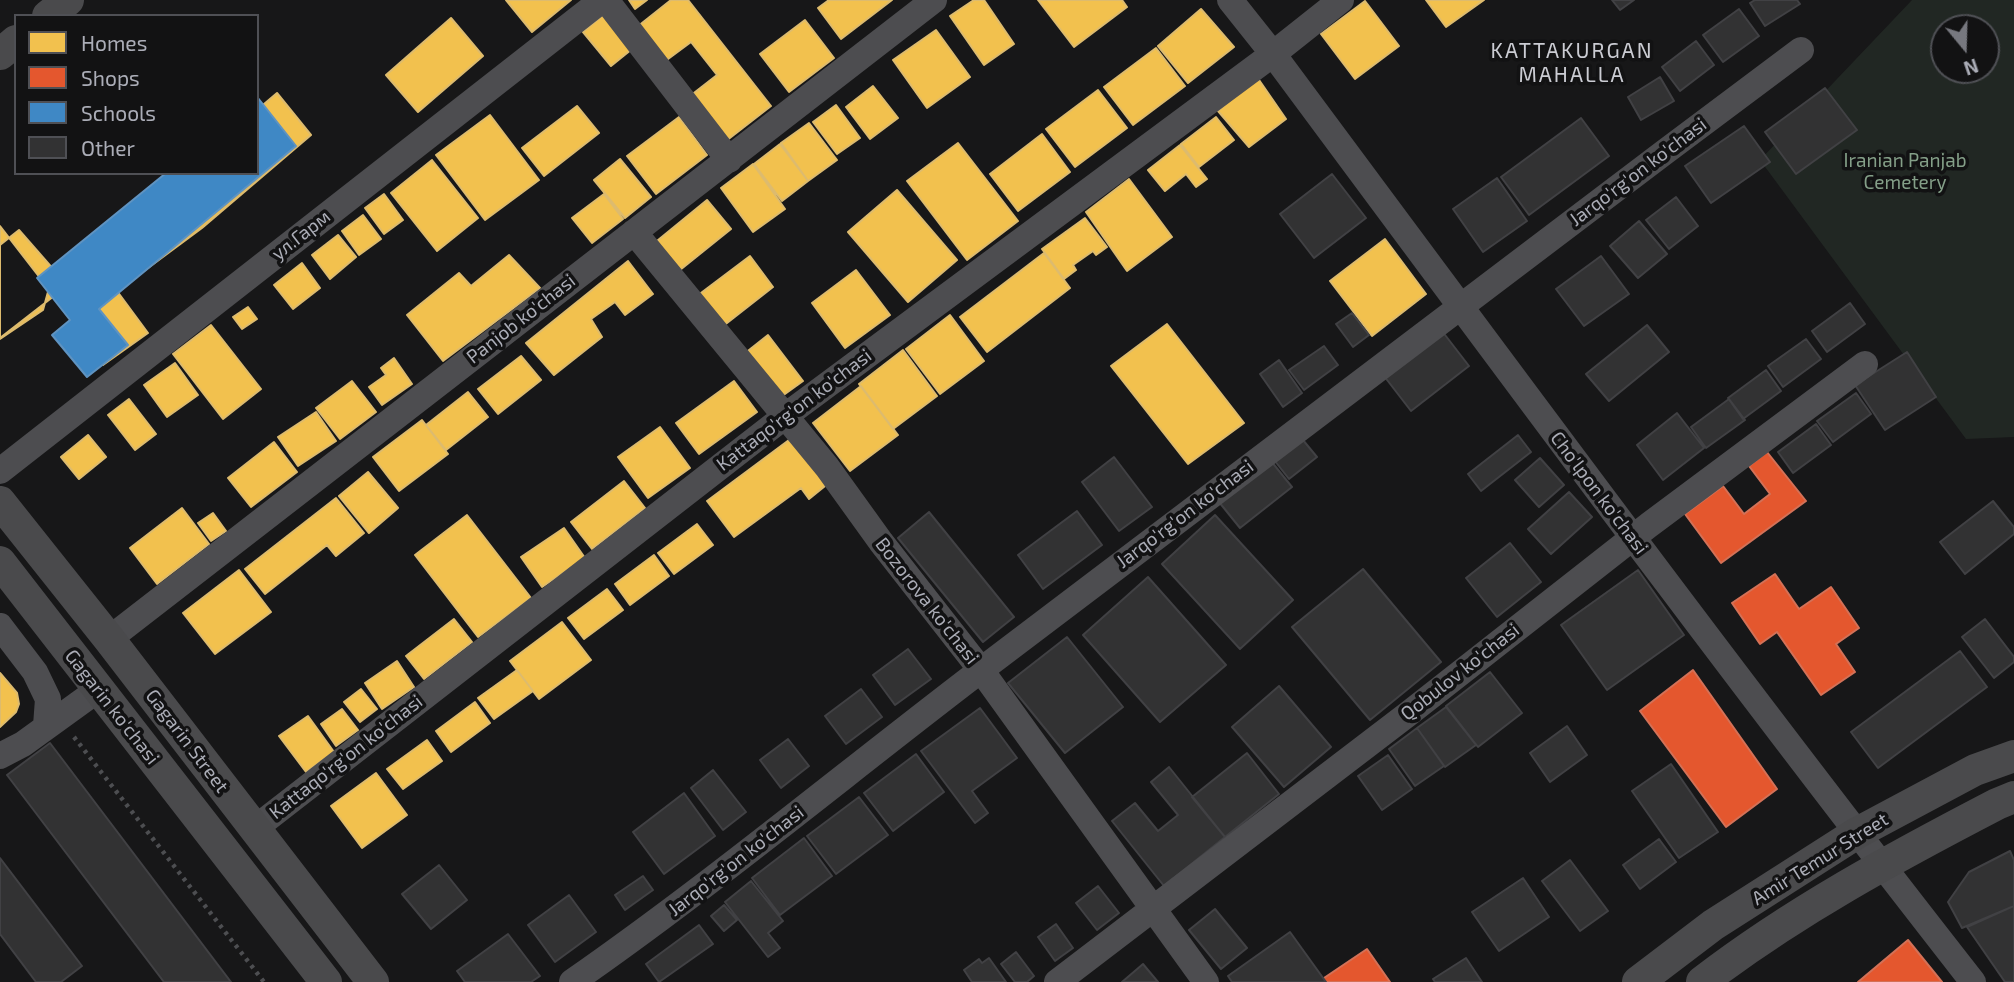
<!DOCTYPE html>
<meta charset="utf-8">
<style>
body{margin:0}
#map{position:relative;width:2014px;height:982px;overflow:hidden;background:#171718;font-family:"Exo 2",sans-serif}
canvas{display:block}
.legend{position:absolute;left:14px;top:14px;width:245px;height:161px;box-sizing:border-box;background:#121213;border:2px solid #4f5055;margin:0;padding:9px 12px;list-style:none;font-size:21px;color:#abadb7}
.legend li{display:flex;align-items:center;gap:14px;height:35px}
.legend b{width:35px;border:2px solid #4f5055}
.north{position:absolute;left:1930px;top:14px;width:70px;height:70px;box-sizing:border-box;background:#121213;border:2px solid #4f5055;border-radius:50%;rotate:161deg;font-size:19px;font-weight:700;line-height:28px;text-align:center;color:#abadb7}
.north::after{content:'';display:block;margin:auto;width:24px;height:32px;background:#77787f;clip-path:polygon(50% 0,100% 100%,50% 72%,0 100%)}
</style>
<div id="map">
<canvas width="2014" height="982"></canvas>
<ul class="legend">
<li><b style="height:19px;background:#f2c14e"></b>Homes</li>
<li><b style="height:19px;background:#e4572e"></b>Shops</li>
<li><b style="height:19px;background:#3f88c5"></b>Schools</li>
<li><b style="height:19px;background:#323233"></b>Other</li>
</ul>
<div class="north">N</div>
</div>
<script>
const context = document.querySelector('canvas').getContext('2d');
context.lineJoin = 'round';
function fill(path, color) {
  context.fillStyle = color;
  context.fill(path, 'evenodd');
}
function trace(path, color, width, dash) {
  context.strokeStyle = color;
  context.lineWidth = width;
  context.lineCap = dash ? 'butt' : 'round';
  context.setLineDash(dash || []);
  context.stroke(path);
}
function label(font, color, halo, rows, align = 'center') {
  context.font = font + ' "Exo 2",sans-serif';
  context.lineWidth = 7;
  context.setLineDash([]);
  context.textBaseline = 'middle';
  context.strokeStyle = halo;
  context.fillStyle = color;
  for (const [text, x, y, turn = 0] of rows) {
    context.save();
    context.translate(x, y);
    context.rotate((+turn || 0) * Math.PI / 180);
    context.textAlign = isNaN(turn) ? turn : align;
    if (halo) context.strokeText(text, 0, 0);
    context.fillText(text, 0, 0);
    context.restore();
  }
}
const green = new Path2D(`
 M1912 0H2014V437L1966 439 1760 160ZM1944 28H1986V70H1944Z`);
const homes = new Path2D(`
 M506 0H571L532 32Z
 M629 0H647L635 9Z
 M671 0H688L771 106 726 141 690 96 717 75 691 42 664 62 637 27Z
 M829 0H892L841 39 818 8Z
 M974 0H984L1014 44 984 65 950 16Z
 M1038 0H1122L1127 7 1074 47Z
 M1426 0H1484L1446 27Z
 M1365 1 1399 46 1355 79 1321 34Z
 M1201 9 1234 47 1188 83 1158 46Z
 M609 10 637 45 611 66 583 32Z
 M451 18 483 56 418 112 386 75Z
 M805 20 834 58 789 92 760 54Z
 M936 30 970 77 927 108 893 60Z
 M1156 48 1185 86 1133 125 1104 87Z
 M1257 77 1286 119 1249 147 1218 111Z
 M873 86 898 118 870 139 846 107Z
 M1098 90 1127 128 1075 167 1046 129Z
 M277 93 311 135 202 228 117 291 148 333 103 365 75 328 91 313 62 273 181 173H257V110Z
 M836 105 860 138 837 154 813 122Z
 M577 106 599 133 544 176 522 148Z
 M490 115 539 180 485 220 436 155Z
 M679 117 707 155 656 194 627 156Z
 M1216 117 1234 140 1199 167 1181 144Z
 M809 123 837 160 808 181 781 143Z
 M1042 134 1070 172 1018 211 990 174Z
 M958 143 1018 221 967 260 907 181Z
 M780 144 808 181 782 201 754 164Z
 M1180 145 1207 179 1196 187 1186 174 1165 191 1148 170Z
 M620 159 651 197 625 218 594 180Z
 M432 160 478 218 437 251 391 193Z
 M753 164 785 209 753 232 721 188Z
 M1129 179 1172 237 1127 271 1086 212Z
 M897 190 957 260 908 302 848 232Z
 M384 194 403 220 384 234 365 208Z
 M604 194 623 219 592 243 572 218Z
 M707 200 731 229 675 274 652 245Z
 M363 215 381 239 359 255 342 231Z
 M1085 218 1107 247 1096 255 1093 251 1073 265 1076 270 1064 279 1042 249Z
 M0 226 54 296 0 338Z
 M19 230 54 270 43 310 0 339V245Z
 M338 235 356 257 330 279 312 255Z
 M1385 239 1426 294 1372 336 1330 281Z
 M1044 253 1070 288 987 352 960 317Z
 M509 255 540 288 443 361 407 315 459 273 471 286Z
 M750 256 773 287 713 334 689 302Z
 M628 261 653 294 625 315 615 302 591 319 602 337 554 375 526 343Z
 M302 263 320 288 293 309 274 285Z
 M856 270 890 315 845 348 812 303Z
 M248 307 257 319 242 329 233 317Z
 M950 315 984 361 940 394 906 349Z
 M1167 324 1244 423 1188 464 1111 366Z
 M211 325 261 389 223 419 173 354Z
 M768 335 803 381 778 399 744 354Z
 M903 350 937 396 893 429 859 384Z
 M521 356 541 380 498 414 478 389Z
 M394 358 412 384 382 405 369 387 386 375 381 368Z
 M175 363 198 395 167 417 144 385Z
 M352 381 376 412 340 439 316 408Z
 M734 381 757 412 699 454 676 423Z
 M861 386 898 435 850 471 813 423Z
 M468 392 488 417 446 450 426 425Z
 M129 399 156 434 135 450 108 415Z
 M316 412 336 441 298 466 278 437Z
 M422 420 448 454 399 491 373 457Z
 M660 427 690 468 648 498 618 457Z
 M88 435 106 457 79 479 61 457Z
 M793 437 830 482 809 499 801 488 734 537 707 501Z
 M274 442 297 472 251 507 228 478Z
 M368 472 398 508 369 533 339 496Z
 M624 481 645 508 592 549 571 522Z
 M336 498 364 533 336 556 327 545 265 594 245 569Z
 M182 508 209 544 157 584 130 548Z
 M213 513 226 531 211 541 198 523Z
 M467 515 531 598 478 637 415 555Z
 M697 524 713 545 674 574 658 553Z
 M564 528 585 558 542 587 521 557Z
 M654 555 669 576 630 605 615 584Z
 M239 570 271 612 215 654 183 613Z
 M607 589 623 610 584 639 568 618Z
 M454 619 472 642 424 679 406 656Z
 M562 622 591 660 539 699 510 661Z
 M397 661 414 687 382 709 365 683Z
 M517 670 533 691 494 719 478 698Z
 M0 673 17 693 19 704 16 712 0 727Z
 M361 689 377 709 360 722 344 702Z
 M475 702 490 723 451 752 436 731Z
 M342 709 358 730 336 746 321 724Z
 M308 716 334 752 306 772 279 736Z
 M427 740 442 761 403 789 387 769Z
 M376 773 407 815 362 848 331 806Z`);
const shops = new Path2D(`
 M1767 452 1806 501 1721 563 1685 514 1723 486 1744 514 1770 494 1749 466Z
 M1775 574 1799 609 1831 587 1859 628 1836 644 1855 672 1821 695 1777 632 1760 644 1732 603Z
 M1693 670 1777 789 1726 827 1640 711Z
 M1908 940 1942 982H1858Z
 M1367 949 1390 982H1318Z`);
const schools = new Path2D(`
 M258 98 296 146 99 309 128 345 87 377 52 335 70 320 37 278 166 173H257Z`);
const building = new Path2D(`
 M1612 0H1634L1620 10Z
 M1755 0H1797L1800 4 1765 26 1750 3Z
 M1739 9 1759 36 1723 62 1703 35Z
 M1696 41 1714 65 1680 91 1662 67Z
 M1660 77 1674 101 1641 120 1628 97Z
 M1825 88 1857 130 1796 174 1765 132Z
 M1581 118 1609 156 1529 215 1501 177Z
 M1744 126 1770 162 1711 203 1685 166Z
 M1332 174 1366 218 1314 258 1280 214Z
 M1497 178 1527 221 1483 252 1453 209Z
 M1676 197 1698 226 1669 249 1646 220Z
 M1639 221 1667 254 1638 278 1610 246Z
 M1601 256 1629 294 1584 326 1556 289Z
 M1850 303 1865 324 1827 352 1812 331Z
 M1352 313 1369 335 1353 347 1336 324Z
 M1647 325 1669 352 1609 401 1586 374Z
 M1442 331 1469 366 1411 411 1384 376Z
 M1806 339 1821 359 1783 387 1768 366Z
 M1324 346 1338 365 1304 390 1289 370Z
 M1907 352 1936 397 1885 430 1855 385Z
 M1279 360 1302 393 1283 407 1260 374Z
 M1766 370 1781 391 1743 419 1728 398Z
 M1856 393 1871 414 1833 442 1817 421Z
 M1729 399 1745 420 1706 448 1691 427Z
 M1677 413 1704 448 1663 480 1637 445Z
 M1816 424 1831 445 1793 473 1778 452Z
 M1298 434 1317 457 1289 479 1271 456Z
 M1518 435 1531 452 1481 491 1468 474Z
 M1114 457 1152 507 1119 531 1082 482Z
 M1540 458 1564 485 1539 507 1515 480Z
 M1271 461 1292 487 1240 528 1219 502Z
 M1569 492 1592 517 1551 554 1528 529Z
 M1993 501 2014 527V534L1965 574 1940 542Z
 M1077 511 1102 545 1043 589 1018 555Z
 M929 512 1014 617 983 642 898 538Z
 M1215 515 1293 600 1240 649 1162 564Z
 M1510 543 1541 582 1497 617 1466 578Z
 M1363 569 1441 662 1370 720 1292 627Z
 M1638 570 1684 635 1607 690 1561 625Z
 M1148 577 1226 665 1160 722 1083 635Z
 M1985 619 2014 657V662L1994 678 1962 637Z
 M1067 637 1123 707 1065 753 1008 683Z
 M908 649 931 679 895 705 873 675Z
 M1960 651 1987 687 1878 768 1851 732Z
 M1490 672 1522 713 1478 747 1446 706Z
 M1279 686 1331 747 1284 787 1232 727Z
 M861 689 882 717 846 744 825 716Z
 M1446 707 1476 745 1445 767 1417 728Z
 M980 708 1017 758 972 791 988 813 975 823 921 751Z
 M1567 726 1587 755 1550 782 1530 753Z
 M1417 728 1444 766 1415 786 1389 749Z
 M788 739 809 766 781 788 760 760Z
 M50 743 231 982H164L7 775Z
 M1247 753 1279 794 1225 837 1192 797Z
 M916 754 944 792 893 831 864 793Z
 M1388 755 1412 789 1382 810 1358 776Z
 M1671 764 1718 832 1679 858 1632 791Z
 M1169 767 1225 837 1164 886 1112 821 1135 803 1158 831 1178 815 1151 782Z
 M713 770 746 812 723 830 691 788Z
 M684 793 715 836 664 874 633 832Z
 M859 797 888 835 836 874 807 836Z
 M804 838 832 876 780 915 752 878Z
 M1659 839 1676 862 1640 889 1623 865Z
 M2010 851 2014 860V906L1962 928 1948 902 1969 872Z
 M0 858 82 966 61 982H36L0 934Z
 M1570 860 1608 911 1580 931 1542 881Z
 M439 865 467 900 431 929 402 894Z
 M643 876 653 890 625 910 615 895Z
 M1523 878 1549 917 1499 951 1472 912Z
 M751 881 783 921 768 933 780 948 768 957 725 902Z
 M1098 886 1119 913 1097 930 1076 903Z
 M569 895 596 932 555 962 528 925Z
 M724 905 737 920 724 931 711 916Z
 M2014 906V982H2005L1967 927Z
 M1215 909 1247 948 1221 969 1189 930Z
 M1056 924 1073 948 1055 961 1038 937Z
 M699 925 713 944 659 982 646 964Z
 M1290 932 1326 982H1232L1228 976Z
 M508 934 540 976 531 982H465L457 971Z
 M1016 952 1034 976 1027 982H1015L1001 964Z
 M989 958 1006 982H972L964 970 979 959 982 963Z
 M1466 958 1482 982H1435L1433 979Z
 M1143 964 1158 982H1122Z`);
const path = new Path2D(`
 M74 737 264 982`);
const minor = new Path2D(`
 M606 0 729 160
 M1230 0 1273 54C1504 365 1734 677 1973 982
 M634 232 827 467 881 542 981 670 1206 982
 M0 471 602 0
 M0 626 35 672 48 699 46 726
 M109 639 934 0
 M0 756 23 744 99 689
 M254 829 784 417 1273 54 1341 0
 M572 982C714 883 847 772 985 667 1256 459 1528 254 1801 50
 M1057 982 1408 714 1649 525 1865 364`);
const major = new Path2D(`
 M48 16 68 0
 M0 54 16 41
 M0 502 109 639 373 982
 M0 562 326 982
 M1638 982 1713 925 1857 833 1975 770 2014 756
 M1702 982C1793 912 1895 857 1997 804L2014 797`);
const parkNames = [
 ["Iranian Panjab",1905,161],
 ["Cemetery",1905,183]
];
const streetNames = [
 ["Jarqo'rg'on ko'chasi",1638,172,-37],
 ["ул.Гарм",301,235,-38],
 ["Panjob ko'chasi",521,319,-38],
 ["Kattaqo'rg'on ko'chasi",794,410,-37],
 ["Cho'lpon ko'chasi",1599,493,53],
 ["Jarqo'rg'on ko'chasi",1185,514,-37],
 ["Bozorova ko'chasi",927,601,52],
 ["Qobulov ko'chasi",1460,672,-38],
 ["Gagarin ko'chasi",112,707,52],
 ["Gagarin Street",187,741,53],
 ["Kattaqo'rg'on ko'chasi",346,757,-38],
 ["Amir Temur Street",1820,859,-32],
 ["Jarqo'rg'on ko'chasi",736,861,-38]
];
const neighbourhoodNames = [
 ["KATTAKURGAN",1572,51],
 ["MAHALLA",1572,75]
];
fill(green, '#212723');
fill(homes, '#f2c14e');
trace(homes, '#ddbb6e', 2);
fill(shops, '#e4572e');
trace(shops, '#d37157', 2);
fill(schools, '#3f88c5');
trace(schools, '#5f93c1', 2);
fill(building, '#323233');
trace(building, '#414144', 2);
trace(path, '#4d4e51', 4.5, [3.5, 5]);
trace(minor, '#4d4d50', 26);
trace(major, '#4a4a4c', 32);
label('19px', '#849f88', '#121213', parkNames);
label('19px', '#abadb7', '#121213', streetNames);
context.letterSpacing = '2px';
label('21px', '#cbccd3', '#121213', neighbourhoodNames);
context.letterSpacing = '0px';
</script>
